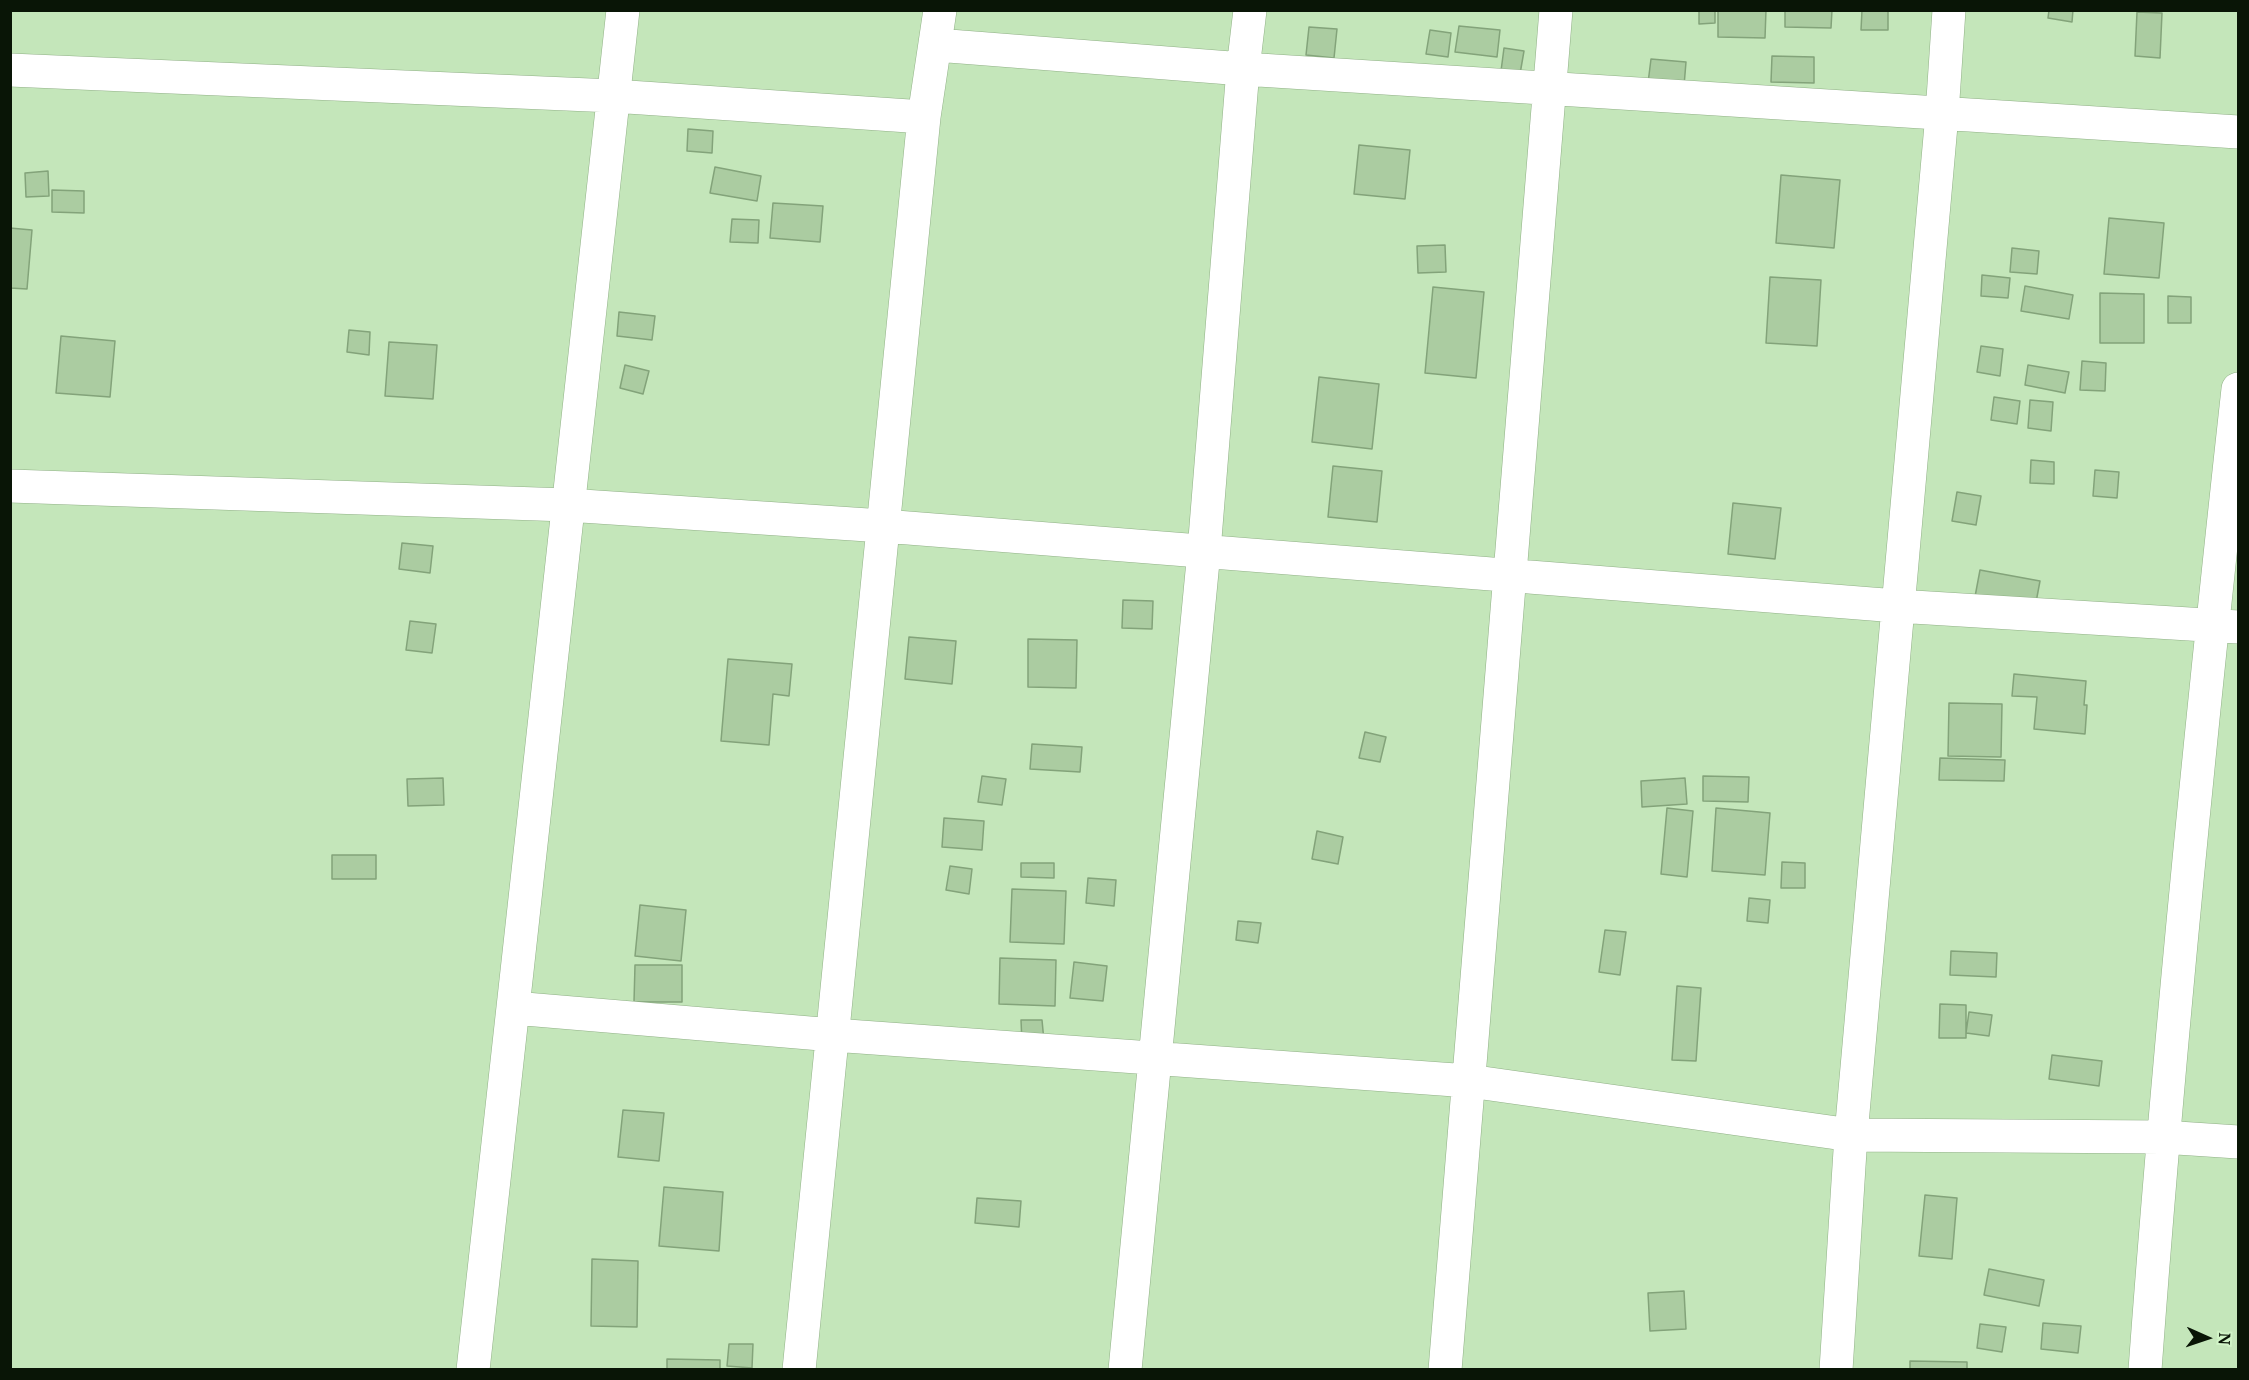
<!DOCTYPE html>
<style>
body{margin:0}
#map{position:relative;width:2249px;height:1380px;overflow:hidden;background:#c4e6ba;font-family:"PT Serif",serif}
canvas{display:block}
.frame{position:absolute;inset:0;border:12px solid #091506;pointer-events:none}
.north{position:absolute;left:2177px;top:1308px;width:60px;height:60px;-webkit-text-stroke:4px #d1f4c7;paint-order:stroke;rotate:93deg;font-size:16px;font-weight:700;line-height:24px;text-align:center;color:#091506}
.north::after{content:'';display:block;margin:auto;width:21px;height:27px;background:#091506;clip-path:polygon(50% 0,100% 100%,50% 72%,0 100%)}
</style>
<div id="map">
<canvas width="2249" height="1380"></canvas>
<div class="frame"></div>
<div class="north">N</div>
</div>
<script>
const context = document.querySelector('canvas').getContext('2d');
context.lineJoin = 'round';
function fill(path, color) {
  context.fillStyle = color;
  context.fill(path, 'evenodd');
}
function trace(path, color, width, dash) {
  context.strokeStyle = color;
  context.lineWidth = width;
  context.lineCap = dash ? 'butt' : 'round';
  context.setLineDash(dash || []);
  context.stroke(path);
}
const building = new Path2D(`
 M1699 10H1715V23L1699 24Z
 M1718 10H1766L1765 38 1718 37Z
 M1785 10H1832L1831 28 1785 27Z
 M1862 10H1888V30H1861Z
 M2049 10H2073L2072 22 2048 18Z
 M2137 12 2162 13 2160 58 2135 56Z
 M1459 26 1500 30 1497 57 1455 52Z
 M1309 27 1337 29 1334 58 1306 55Z
 M1430 30 1451 33 1448 57 1426 54Z
 M1504 48 1524 51 1520 74 1501 71Z
 M1772 56 1814 57V83L1771 82Z
 M1651 59 1686 62 1684 86 1648 83Z
 M688 129 713 131 712 153 687 151Z
 M1359 145 1410 150 1405 199 1354 194Z
 M715 167 761 176 757 201 710 193Z
 M48 171 49 196 26 197 25 173Z
 M1781 175 1840 180 1834 248 1776 243Z
 M52 190 84 191V213L52 212Z
 M773 203 823 206 820 242 770 238Z
 M2109 218 2164 223 2159 278 2104 274Z
 M732 219 759 220 758 243 730 242Z
 M10 228 32 230 27 289 10 288Z
 M1445 245 1446 272 1418 273 1417 246Z
 M2012 248 2039 251 2037 274 2010 272Z
 M1982 275 2010 278 2008 298 1981 296Z
 M1770 277 1821 280 1817 346 1766 343Z
 M2025 286 2073 295 2069 319 2021 311Z
 M1433 287 1484 292 1476 378 1425 373Z
 M2100 293 2144 294V343H2100Z
 M2168 296 2191 297V323H2168Z
 M619 312 655 316 652 340 617 336Z
 M349 330 370 332 369 355 347 352Z
 M61 336 115 341 110 397 56 393Z
 M389 342 437 345 433 399 385 396Z
 M1981 346 2003 349 2000 376 1977 372Z
 M2082 361 2106 363 2105 391 2080 390Z
 M625 365 649 371 643 394 620 388Z
 M2028 365 2069 372 2065 393 2025 385Z
 M1319 377 1379 384 1372 449 1312 442Z
 M1994 397 2020 401 2017 424 1991 420Z
 M2030 400 2053 402 2051 431 2028 428Z
 M2031 460 2054 462V484L2030 483Z
 M1333 466 1382 471 1377 522 1328 517Z
 M2095 470 2119 472 2117 498 2093 496Z
 M1957 492 1981 496 1976 525 1952 521Z
 M1733 503 1781 508 1775 559 1728 554Z
 M402 543 433 546 430 573 399 569Z
 M1980 570 2040 581 2034 613 1974 602Z
 M1123 600 1153 601 1152 629 1122 628Z
 M410 621 436 624 432 653 406 650Z
 M909 637 956 641 952 684 905 679Z
 M1028 639 1077 640 1076 688 1028 687Z
 M728 659 792 664 789 696 773 694 769 745 721 741Z
 M2014 674 2086 681 2084 705H2087L2085 734 2034 729 2037 697 2012 696Z
 M1949 703 2002 704 2001 757 1948 756Z
 M1365 732 1386 737 1380 762 1359 758Z
 M1032 744 1082 747 1080 772 1030 769Z
 M1940 758 2005 760 2004 781 1939 780Z
 M982 776 1006 779 1002 805 978 802Z
 M1703 776 1749 777 1748 802 1703 801Z
 M443 778 444 805 408 806 407 779Z
 M1685 778 1687 804 1642 807 1641 781Z
 M1667 808 1693 811 1687 877 1661 874Z
 M1716 808 1770 813 1765 875 1712 871Z
 M944 818 984 821 982 850 942 847Z
 M1317 831 1343 837 1338 864 1312 859Z
 M332 855H376V879H332Z
 M1782 862 1805 863V888H1781Z
 M1021 863H1054V878L1021 877Z
 M950 866 972 869 969 894 946 890Z
 M1088 878 1116 880 1114 906 1086 903Z
 M1012 889 1066 891 1064 944 1010 942Z
 M1749 898 1770 900 1768 923 1747 921Z
 M640 905 686 910 681 961 635 956Z
 M1238 921 1261 923 1258 943 1236 940Z
 M1605 930 1626 932 1620 975 1599 972Z
 M1951 951 1997 953 1996 977 1950 975Z
 M1000 958 1056 960 1055 1006 999 1004Z
 M1074 962 1107 966 1103 1001 1070 998Z
 M635 965H682V1002H634Z
 M1677 986 1701 988 1696 1061 1672 1060Z
 M1940 1004 1966 1005V1038H1939Z
 M1969 1012 1992 1015 1989 1036 1966 1033Z
 M1021 1020H1042L1044 1041 1022 1043Z
 M2052 1055 2102 1061 2099 1086 2049 1079Z
 M623 1110 664 1113 659 1161 618 1157Z
 M664 1187 723 1192 719 1251 659 1246Z
 M1925 1195 1957 1198 1952 1259 1919 1256Z
 M977 1198 1021 1201 1019 1227 975 1223Z
 M592 1259 638 1261 637 1327 591 1326Z
 M1989 1269 2044 1280 2039 1306 1984 1295Z
 M1684 1291 1686 1329 1650 1331 1648 1293Z
 M2043 1323 2081 1326 2078 1353 2041 1349Z
 M1980 1324 2006 1327 2002 1352 1977 1348Z
 M729 1344H753L752 1368 727 1366Z
 M667 1359 720 1360V1370H667Z
 M1910 1361 1967 1362V1370H1910Z`);
const minor = new Path2D(`
 M936 45 1243 69 2238 132
 M10 70 613 96 924 117 799 1370
 M924 117 940 10
 M10 486 567 505 883 526 1897 606 2238 627
 M513 1008 833 1035 1469 1081 1851 1135 2162 1137 2238 1142
 M473 1370 623 10
 M1125 1370 1204 551 1243 69 1250 10
 M1445 1370 1556 10
 M1836 1370 1851 1135 1942 114 1949 10
 M2145 1370C2169 1042 2202 715 2238 389`);
fill(building, '#abcca1');
trace(building, '#83a37a', 1.5);
trace(minor, '#90b086', 34);
trace(minor, '#fff', 33);
</script>
